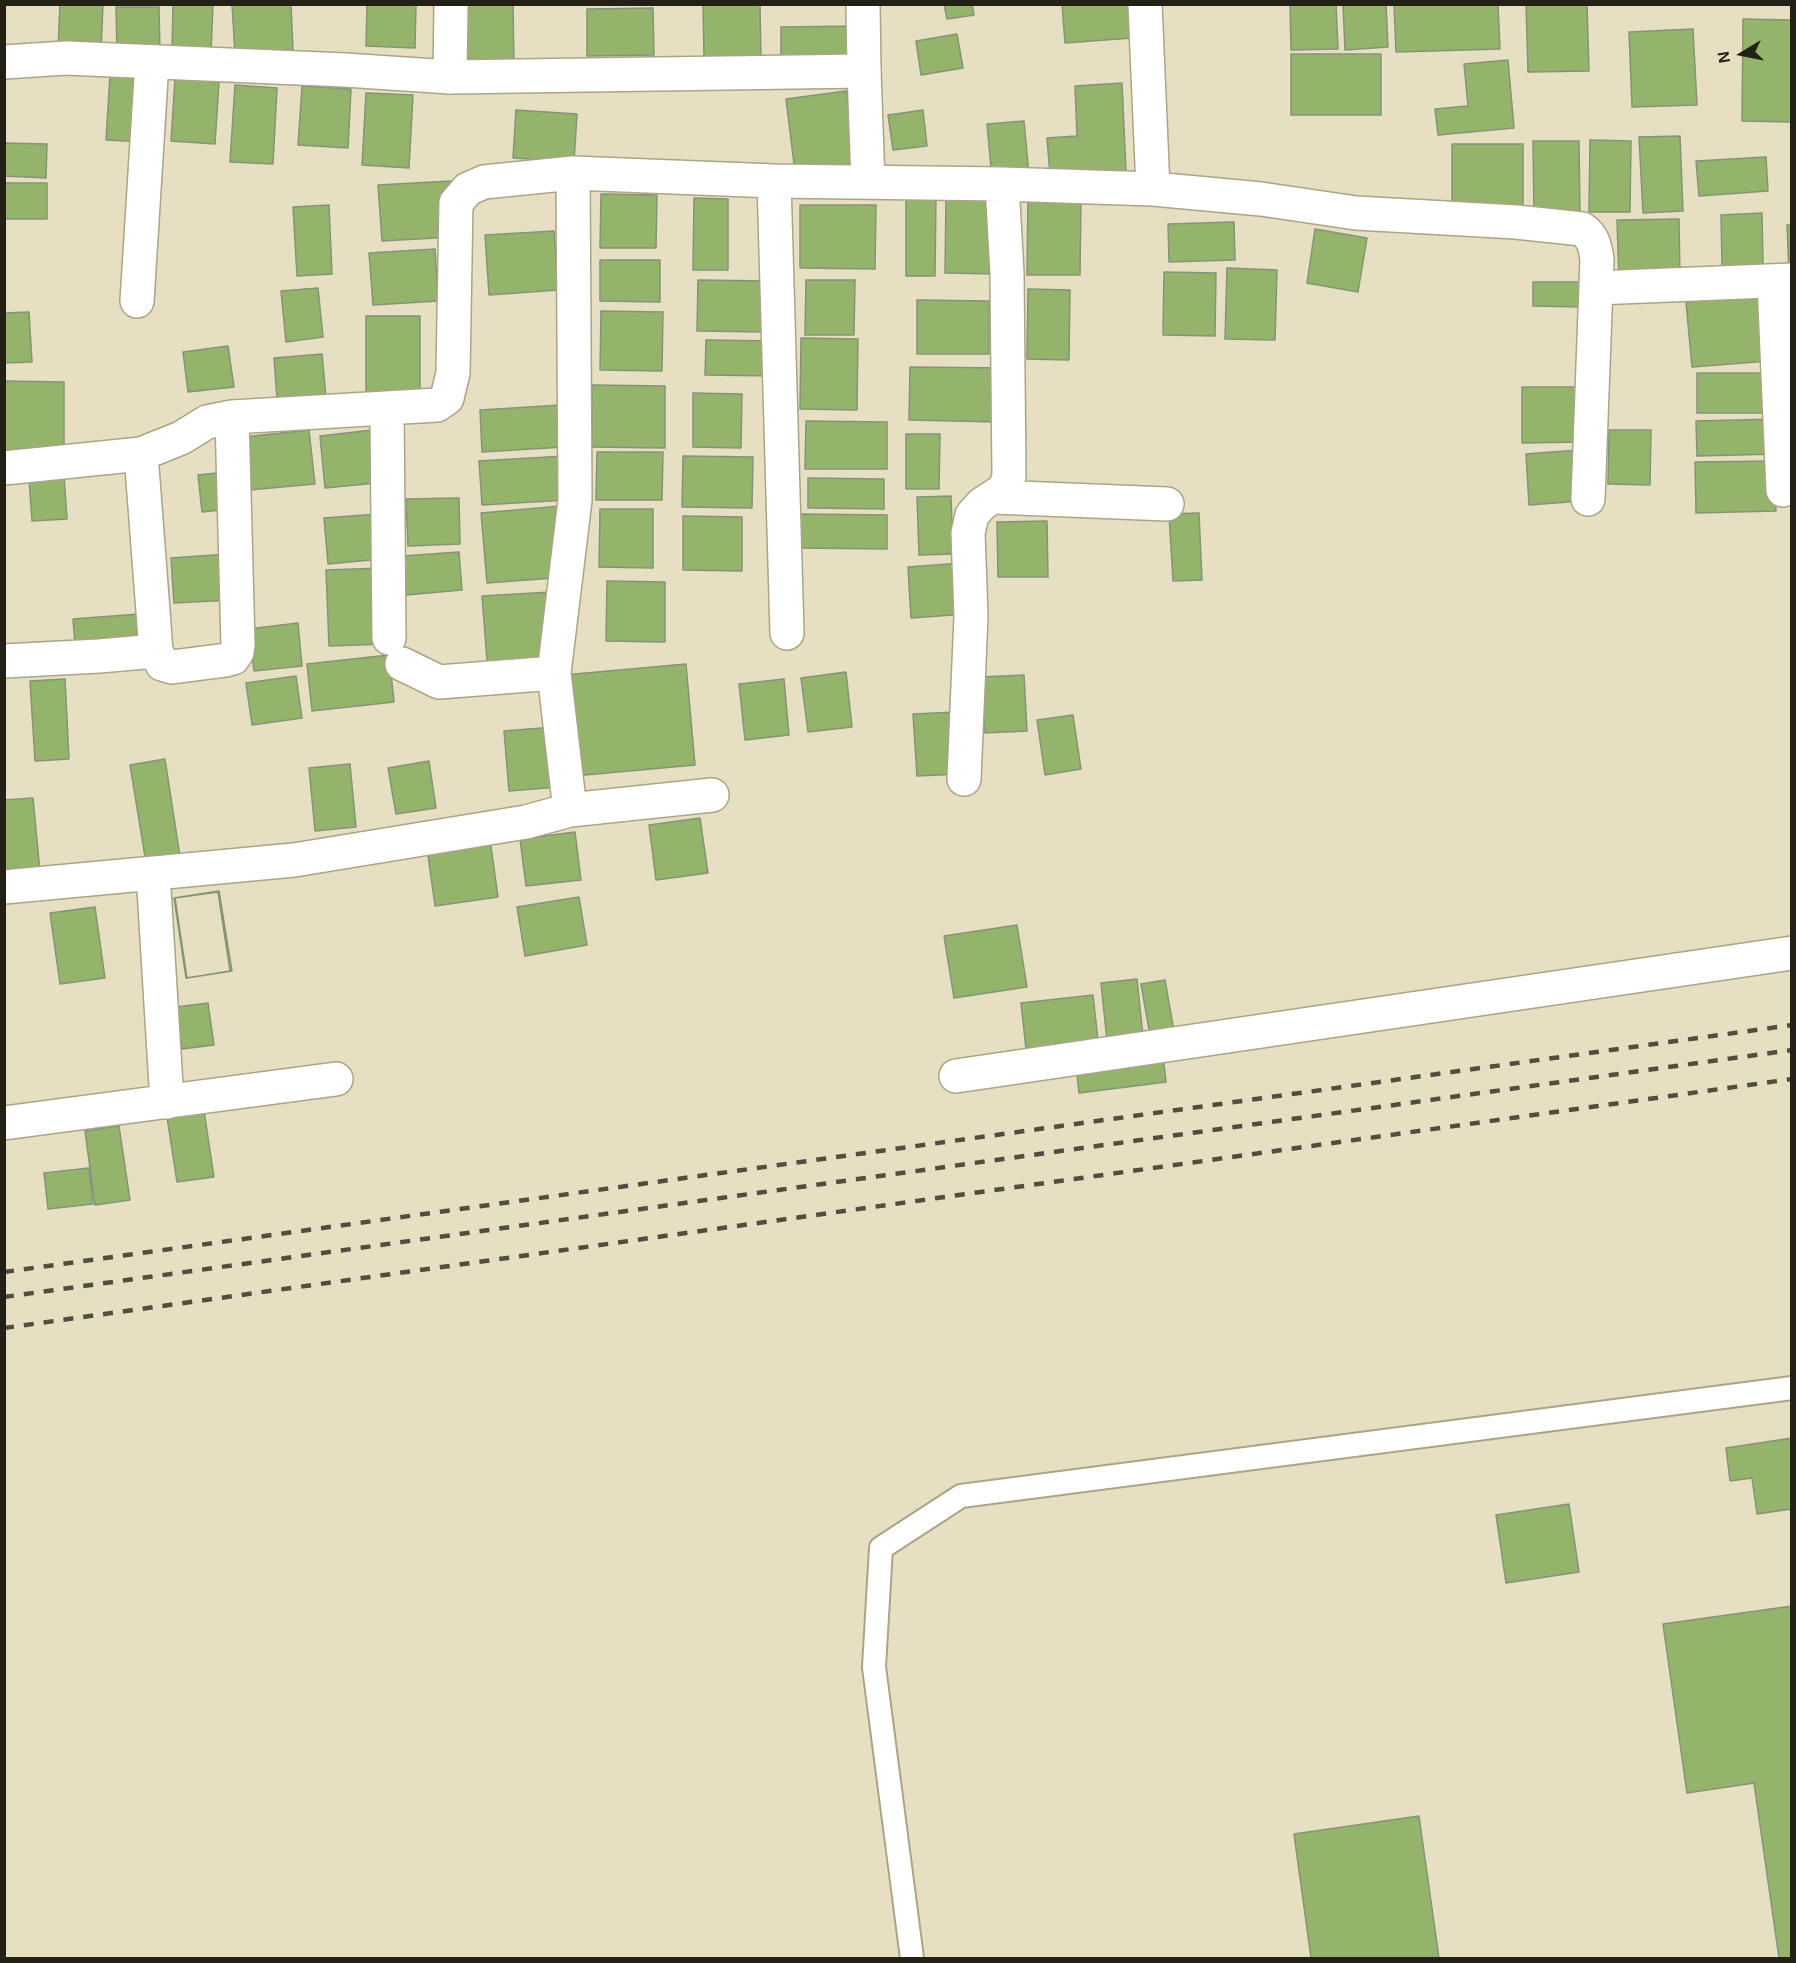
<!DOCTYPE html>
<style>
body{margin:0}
#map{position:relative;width:1796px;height:1963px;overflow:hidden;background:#e6dfc1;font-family:Helvetica,sans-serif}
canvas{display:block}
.frame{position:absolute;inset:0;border:6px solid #232116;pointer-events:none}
.north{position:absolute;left:1712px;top:24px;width:60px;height:60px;-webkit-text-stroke:4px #e6dfc1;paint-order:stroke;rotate:260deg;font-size:16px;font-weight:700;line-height:24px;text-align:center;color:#232116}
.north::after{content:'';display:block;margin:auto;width:21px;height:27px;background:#232116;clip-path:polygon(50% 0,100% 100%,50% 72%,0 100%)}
</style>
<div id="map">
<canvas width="1796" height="1963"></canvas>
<div class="frame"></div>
<div class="north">N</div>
</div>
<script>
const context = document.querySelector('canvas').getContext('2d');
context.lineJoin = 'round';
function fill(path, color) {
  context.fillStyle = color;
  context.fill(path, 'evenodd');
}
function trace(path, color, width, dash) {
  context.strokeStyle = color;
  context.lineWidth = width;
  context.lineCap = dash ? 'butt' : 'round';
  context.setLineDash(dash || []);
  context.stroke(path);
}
const building = new Path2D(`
 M60 4H103L101 51 58 49Z
 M173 4H213L211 52 172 50Z
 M232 4H291L293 50 235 54Z
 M367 4H416L415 48 366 46Z
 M459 4H513L514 65 460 66Z
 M703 4H760L761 60H704Z
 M944 4H972L974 15 947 19Z
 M1062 4H1129L1132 38 1065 43Z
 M1290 4H1336L1338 49 1291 50Z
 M1343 4H1386L1388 47 1345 50Z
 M1394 4H1498L1500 49 1396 52Z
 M1526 4H1587L1589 71 1528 72Z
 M116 7H159L160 53 117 54Z
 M653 8 654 55 587 56V9Z
 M1743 19 1792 20V122L1742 121Z
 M863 26 864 66 781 67V27Z
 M1693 29 1697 105 1632 107 1629 32Z
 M957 34 963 68 921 75 916 41Z
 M1291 54H1381V115H1291Z
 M1508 60 1514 128 1438 135 1435 109 1468 106 1464 64Z
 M110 75 149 78 145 142 106 140Z
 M175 79 219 82 215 144 171 141Z
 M1122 83 1126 171 1050 175 1047 138 1077 136 1075 86Z
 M235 85 277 88 273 164 230 162Z
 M302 86 351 89 348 148 298 145Z
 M846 91 855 165 795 172 786 99Z
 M366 93 413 95 409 168 362 165Z
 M516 110 577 114 574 162 513 158Z
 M923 110 927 146 893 150 888 115Z
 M1024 121 1029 175 992 178 987 124Z
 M1680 136 1683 211 1643 213 1639 137Z
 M1590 140 1631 141 1630 212H1589Z
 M1533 141H1579L1580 215 1534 216Z
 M4 143 47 144 46 178 4 176Z
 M1452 144H1523V216H1452Z
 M1766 157 1768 191 1699 196 1696 161Z
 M451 181 453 237 382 241 378 185Z
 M4 183H47V219H4Z
 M601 194 657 195 656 248H600Z
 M906 195H936L935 276H906Z
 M946 196 999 197 998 274 945 273Z
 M1028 196 1081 197 1080 275H1027Z
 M694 198 728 199V270H693Z
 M329 205 332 274 297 276 293 207Z
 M800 205H876L875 269 800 268Z
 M1762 213 1763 265 1722 266 1721 215Z
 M1679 219 1680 280 1619 281 1617 220Z
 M1234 222 1235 260 1169 262 1168 224Z
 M1787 225H1792V270L1789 271Z
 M1315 229 1367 238 1358 292 1307 283Z
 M554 231 558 290 489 295 485 235Z
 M435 249 438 301 373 305 369 253Z
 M600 260H660V302L600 301Z
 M1227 268 1277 270 1275 340 1225 339Z
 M1164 272 1216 273 1215 336 1163 335Z
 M698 280 769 281 768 332 697 331Z
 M806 280H855L854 335H805Z
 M1533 282H1582V307L1533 306Z
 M318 288 323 337 286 342 281 291Z
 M1028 289 1070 290 1069 360 1027 359Z
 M1764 296 1769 361 1692 367 1686 302Z
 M917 300 989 301V354H917Z
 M601 311 663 312 662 371 600 370Z
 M29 312 32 362 4 363V313Z
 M366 316H420V404L366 405Z
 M801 338 858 339 857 410 800 409Z
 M706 340 776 341 775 376 705 375Z
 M228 346 234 387 188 392 183 352Z
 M322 354 327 408 278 412 274 358Z
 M910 367 1000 368 999 422 909 420Z
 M1697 373H1775V413H1697Z
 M4 381 64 382V454H4Z
 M592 385 665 386V448L592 447Z
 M1522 387H1580V442L1522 443Z
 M693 393 742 394 741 448 693 447Z
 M561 405 564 447 482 452 480 410Z
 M1777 419 1778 454 1697 456 1696 421Z
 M806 421 887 422V469H805Z
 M381 429 387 482 325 488 320 436Z
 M309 430 315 484 249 490 244 437Z
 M1609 430H1651L1650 485 1608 484Z
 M906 434H940L939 489H906Z
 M1579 450 1582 501 1529 505 1526 454Z
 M597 452H663L662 500H596Z
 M565 456 567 500 482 505 479 461Z
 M683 456 753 457 752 508 682 507Z
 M1774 461 1776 511 1696 513 1695 462Z
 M226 472 230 509 202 512 198 475Z
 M64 476 67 519 32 521 29 479Z
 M808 478 884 479V509L808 508Z
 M951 496 953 554 919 555 917 497Z
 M459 498 460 544 408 546 406 499Z
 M561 506 567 577 487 583 481 513Z
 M600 509H653V568L599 567Z
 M1199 513 1202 580 1173 581 1169 514Z
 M378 514 381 559 328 564 324 518Z
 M800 514 887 515V549L800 548Z
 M683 516 742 517V571L683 570Z
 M1047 521 1048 577H998L997 522Z
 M459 552 462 590 406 595 403 556Z
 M229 554 232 600 174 603 171 558Z
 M962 563 966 614 911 618 908 567Z
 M383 568 386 644 329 646 326 570Z
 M607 581 665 582V642L606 641Z
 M551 592 556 669 488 673 482 596Z
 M139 614 142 649 76 655 73 619Z
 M298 623 302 666 254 671 249 629Z
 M389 655 394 702 312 711 307 664Z
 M686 664 695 765 574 776 564 675Z
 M846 672 852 727 808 732 801 678Z
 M1024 675 1027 731 985 733 981 677Z
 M296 676 302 718 252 725 246 683Z
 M65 679 69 759 35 761 30 681Z
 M784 679 789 735 745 740 739 684Z
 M957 712 960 774 917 776 913 714Z
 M1073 715 1081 769 1045 775 1037 720Z
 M554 727 559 787 509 791 504 731Z
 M165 759 181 863 147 869 130 765Z
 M429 761 436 808 396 814 388 768Z
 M350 764 356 827 315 831 309 768Z
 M33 798 40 872 4 875V800Z
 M700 818 708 873 656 880 649 825Z
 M575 832 581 880 526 886 520 839Z
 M490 839 498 897 435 906 427 848Z
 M219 891 232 971 186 978 174 898Z
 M218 892 230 971 187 978 175 898Z
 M579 897 587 945 525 956 517 907Z
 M95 907 105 978 60 984 50 913Z
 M1017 925 1027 987 954 998 944 936Z
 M1137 979 1144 1046 1108 1050 1101 983Z
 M1165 980 1175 1037 1151 1041 1141 984Z
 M1093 995 1099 1050 1027 1058 1021 1003Z
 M208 1003 214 1045 182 1049 176 1007Z
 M1163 1055 1166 1082 1079 1093 1076 1066Z
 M204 1111 214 1177 177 1182 167 1117Z
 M119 1126 130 1200 95 1205 85 1131Z
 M89 1168 93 1204 48 1209 44 1173Z
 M1792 1438V1509L1757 1514 1752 1478 1730 1481 1726 1448Z
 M1569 1504 1579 1572 1506 1583 1496 1515Z
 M1792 1606V1958H1779L1754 1783 1687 1793 1663 1624Z
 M1419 1816 1439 1958H1311L1294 1834Z`);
const service = new Path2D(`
 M912 1958 874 1667 881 1548 961 1496 1792 1388`);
const minor = new Path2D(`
 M1145 4 1153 189
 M864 71 868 182
 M450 77 451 4
 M774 181 787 633
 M1774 281 1783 490
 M1596 288 1792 280
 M137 301 152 62
 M387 408 389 638
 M4 468 141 454 181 438 207 422 232 417 437 405 447 398 453 373 456 203 468 189 484 182 573 173 774 181 1002 184 1153 189 1261 199 1356 213 1516 222 1582 229C1593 236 1595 246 1597 259L1588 499
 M994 497 1167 504
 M156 651 162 664 172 667 226 660 233 658 237 652 238 645 232 417
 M4 661 99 656 156 651 141 454
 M402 664 439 682 554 673
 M964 779 971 616 968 533 972 515 982 504 1005 489 1009 476 1007 273 1002 184
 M570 810 554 673 575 500 573 173
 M153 873 167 1102
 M4 887 294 860 526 822 570 810 712 795
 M956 1076 1792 953
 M4 1123 336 1079`);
const tertiary = new Path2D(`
 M4 62 66 58 345 70 450 77 864 71 863 4`);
const rail = new Path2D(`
 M4 1272 1792 1025
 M4 1297 1792 1050
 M4 1328 1792 1079`);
fill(building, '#94b46c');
trace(building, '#869379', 1.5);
trace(service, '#aba487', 26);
trace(minor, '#aba487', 36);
trace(tertiary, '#aba487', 36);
trace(service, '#fff', 22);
trace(minor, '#fff', 33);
trace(tertiary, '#fff', 33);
trace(rail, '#524e3f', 4.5, [10, 10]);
</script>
